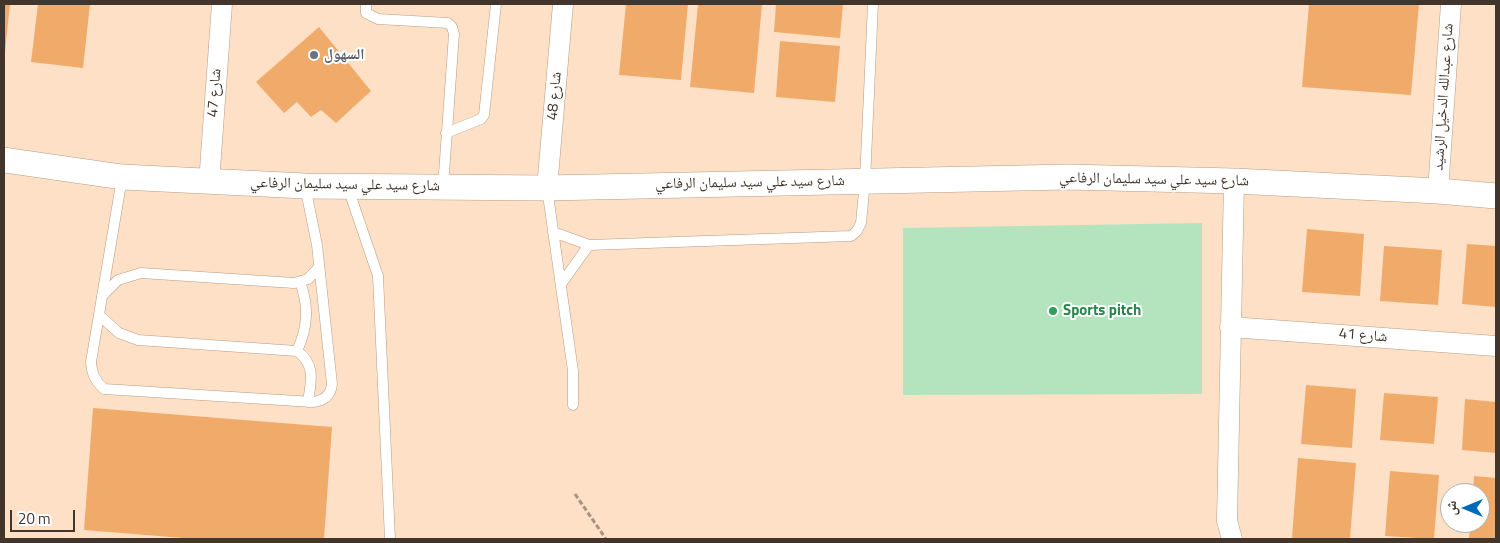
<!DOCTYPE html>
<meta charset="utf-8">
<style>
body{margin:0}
#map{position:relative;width:1500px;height:543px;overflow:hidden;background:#fee0c6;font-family:"Titillium Web","Noto Naskh Arabic",sans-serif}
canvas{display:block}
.frame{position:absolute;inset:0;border:5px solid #42362c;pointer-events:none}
.north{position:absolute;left:1440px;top:483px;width:50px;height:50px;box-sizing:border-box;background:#fff;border:1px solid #b3afab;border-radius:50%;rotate:270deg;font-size:14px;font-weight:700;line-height:20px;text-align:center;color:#42362c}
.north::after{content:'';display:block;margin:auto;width:18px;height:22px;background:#0169b5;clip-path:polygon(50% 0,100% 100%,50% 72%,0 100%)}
.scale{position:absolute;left:10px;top:510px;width:65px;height:22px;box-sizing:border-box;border:2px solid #42362c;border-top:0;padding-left:6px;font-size:15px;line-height:18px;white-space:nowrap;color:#42362c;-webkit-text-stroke:4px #fff;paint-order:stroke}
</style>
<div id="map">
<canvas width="1500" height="543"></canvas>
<div class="frame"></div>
<div class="north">ش</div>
<div class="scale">20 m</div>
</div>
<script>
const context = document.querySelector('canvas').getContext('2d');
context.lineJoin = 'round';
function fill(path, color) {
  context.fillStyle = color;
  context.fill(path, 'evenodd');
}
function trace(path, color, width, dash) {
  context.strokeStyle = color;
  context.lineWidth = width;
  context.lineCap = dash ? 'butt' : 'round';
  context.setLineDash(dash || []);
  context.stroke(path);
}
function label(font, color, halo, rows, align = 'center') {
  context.font = font + ' "Titillium Web","Noto Naskh Arabic",sans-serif';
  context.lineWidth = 4;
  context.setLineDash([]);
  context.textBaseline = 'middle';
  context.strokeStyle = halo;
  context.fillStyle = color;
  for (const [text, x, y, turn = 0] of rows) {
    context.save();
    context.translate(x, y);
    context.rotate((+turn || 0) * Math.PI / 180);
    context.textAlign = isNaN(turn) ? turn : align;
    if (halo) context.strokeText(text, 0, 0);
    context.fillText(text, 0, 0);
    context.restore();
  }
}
const green = new Path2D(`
 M1202 223V394L903 395V228Z`);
const building = new Path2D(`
 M4 4H10L5 52H4Z
 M38 4H90L83 68 31 62Z
 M626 4H688L681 80 619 75Z
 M698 4H762L754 93 690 87Z
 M776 4H843L840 38 774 32Z
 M1309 4H1419L1411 95 1302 87Z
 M319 27 371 91 336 123 321 110 311 117 297 102 284 113 256 82Z
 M780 41 840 46 835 102 776 97Z
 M1307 229 1364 234 1360 296 1302 292Z
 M1467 244 1496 246V307L1462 304Z
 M1384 246 1442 250 1438 305 1380 301Z
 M1306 385 1356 389 1352 448 1301 444Z
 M1384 393 1438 397 1434 444 1380 440Z
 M1465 399 1496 402V453L1462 450Z
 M93 408 332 427 324 539H195L84 530Z
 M1298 458 1356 463 1350 539 1292 538Z
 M1390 471 1439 475 1434 539 1385 536Z
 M1474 476 1496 478V539H1469L1470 523H1480V493H1473Z`);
const path = new Path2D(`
 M575 494 606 539`);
const service = new Path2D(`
 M366 4V13L378 19 448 23 452 27 454 34 443 187
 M446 133 481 119 484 115 496 4
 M122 178 91 362C92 374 95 381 104 389L313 402C323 401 331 396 332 384L317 245 305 186
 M348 188 378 276 390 539
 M547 188 573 371V405
 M553 232 589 245 851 236 857 231 861 223 865 181 873 4
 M561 284 589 245
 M102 296 118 280 141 273 294 283 308 279 319 267
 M99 315 119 333 138 340 297 351C316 364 311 382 308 402
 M297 351C308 327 309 306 300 282`);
const minor = new Path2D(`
 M209 183 222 4
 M547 188 563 4
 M1438 191 1451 4
 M1230 327 1496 346
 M1232 539 1227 521 1234 181`);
const tertiary = new Path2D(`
 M4 160 122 177 305 186 547 188 1068 177 1234 181 1438 191 1496 196`);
const markers = [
 [314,55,5,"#6b7280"],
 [1053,311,5,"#2e9e5b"]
];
const worshipNames = [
 ["السهول",324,55]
];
const streetNames = [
 ["شارع 47",215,93,-86],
 ["شارع 48",555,96,-85],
 ["شارع عبدالله الدخيل الرشيد",1444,97,-86],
 ["شارع سيد علي سيد سليمان الرفاعي",1154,180,1],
 ["شارع سيد علي سيد سليمان الرفاعي",750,183,-1],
 ["شارع سيد علي سيد سليمان الرفاعي",345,185,1],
 ["شارع 41",1363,336,4]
];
const leisureNames = [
 ["Sports pitch",1063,311]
];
fill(green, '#b3e4be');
fill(building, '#f0ab6a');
trace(service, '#b79b82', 11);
trace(minor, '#b79b82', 21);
trace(tertiary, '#b79b82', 26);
trace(path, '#a89280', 3, [5, 2.5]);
trace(service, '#fff', 10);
trace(minor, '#fff', 20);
trace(tertiary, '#fff', 25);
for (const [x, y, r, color] of markers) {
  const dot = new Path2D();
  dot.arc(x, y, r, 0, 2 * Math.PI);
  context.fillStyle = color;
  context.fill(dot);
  trace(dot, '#fff', 2);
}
label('bold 15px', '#5b616d', '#fff', worshipNames, 'left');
label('15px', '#42362c', '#fff', streetNames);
label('bold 15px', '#27864d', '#fff', leisureNames, 'left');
</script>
